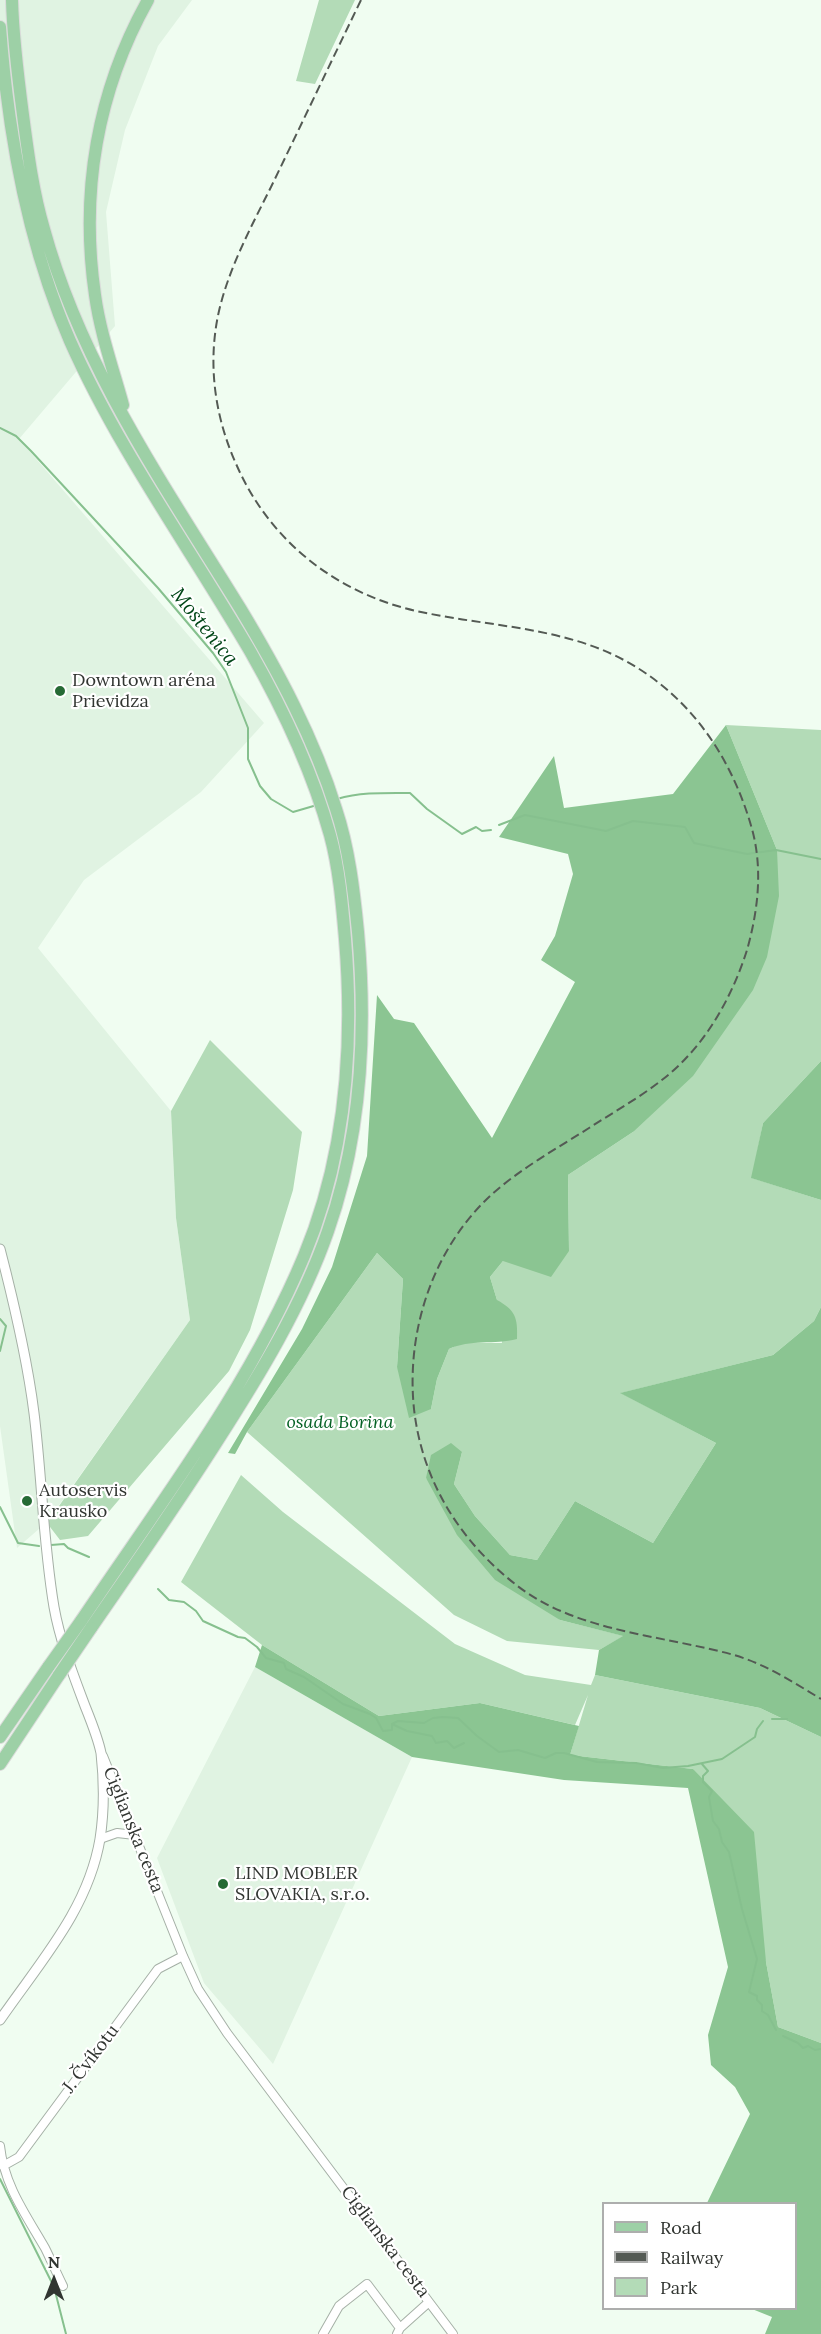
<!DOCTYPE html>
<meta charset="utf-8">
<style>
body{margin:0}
#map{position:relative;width:821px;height:2334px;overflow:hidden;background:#f0fdf1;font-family:Lora,serif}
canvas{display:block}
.legend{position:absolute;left:602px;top:2202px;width:195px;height:108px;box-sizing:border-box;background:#fff;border:2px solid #adaead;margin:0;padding:8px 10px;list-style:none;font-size:18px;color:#313531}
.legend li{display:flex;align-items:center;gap:12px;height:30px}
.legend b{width:30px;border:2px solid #adaead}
.north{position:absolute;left:24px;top:2250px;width:60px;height:60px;-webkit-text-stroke:4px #fff;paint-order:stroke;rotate:0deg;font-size:16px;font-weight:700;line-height:24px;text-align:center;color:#313531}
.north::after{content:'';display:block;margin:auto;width:21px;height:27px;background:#313531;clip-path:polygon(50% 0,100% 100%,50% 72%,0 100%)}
</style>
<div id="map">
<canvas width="821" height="2334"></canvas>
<ul class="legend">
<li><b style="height:8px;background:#9dd0a6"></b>Road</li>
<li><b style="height:8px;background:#545a54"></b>Railway</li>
<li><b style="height:16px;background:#b3dbb7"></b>Park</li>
</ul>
<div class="north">N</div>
</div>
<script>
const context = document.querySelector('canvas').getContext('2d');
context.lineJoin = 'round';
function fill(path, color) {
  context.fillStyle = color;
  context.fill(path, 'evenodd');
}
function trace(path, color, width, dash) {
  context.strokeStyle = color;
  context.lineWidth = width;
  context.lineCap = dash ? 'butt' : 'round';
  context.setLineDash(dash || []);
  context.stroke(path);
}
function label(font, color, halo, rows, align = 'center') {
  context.font = font + ' Lora,serif';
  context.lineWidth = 4.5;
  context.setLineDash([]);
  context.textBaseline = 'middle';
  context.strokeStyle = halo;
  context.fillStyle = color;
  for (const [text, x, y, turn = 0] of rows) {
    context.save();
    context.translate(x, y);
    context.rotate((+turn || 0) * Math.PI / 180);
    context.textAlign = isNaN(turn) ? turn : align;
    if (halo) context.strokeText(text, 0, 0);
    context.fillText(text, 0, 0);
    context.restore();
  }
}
const built = new Path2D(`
 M0 0H192L158 46 125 130 106 212 115 326 19 439 264 723 201 792 84 880 38 948 171 1111 176 1218 190 1320 47 1522 17 1548 0 1426Z
 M255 1667 412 1757 273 2064 204 1983 157 1858Z`);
const green = new Path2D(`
 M319 0H355L315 84 296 81Z
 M726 725 821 730V1061L763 1123 752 1178 821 1200V1307L814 1321 773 1355 621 1393 716 1443 653 1543 575 1501 537 1560 510 1555 475 1516 454 1484 462 1452 426 1478 560 1620 624 1636 599 1650 507 1641 454 1615 247 1432 377 1253 403 1279 397 1367 431 1409 437 1379 449 1349 462 1343H502L497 1300 490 1277 503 1261 569 1251 568 1175 633 1132 777 850Z
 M210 1040 302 1132 293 1190 250 1330 229 1371 88 1536 60 1540 47 1523 190 1320 176 1218 171 1111Z
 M241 1475 283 1512 455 1644 525 1675 591 1685 595 1675 760 1708 821 1737V2043L778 2027 766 1962 693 1769 570 1755 588 1695 575 1725 480 1703 379 1716 262 1645 181 1582Z`);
const forest = new Path2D(`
 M726 725 777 850 779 896 767 957 753 990 693 1076 633 1132 568 1175 569 1251 551 1277 503 1261 490 1277 497 1300C515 1310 518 1317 517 1339 494 1345 470 1339 449 1349L437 1379 431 1409 409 1418 397 1367 403 1279 377 1253 247 1432 235 1454 228 1453 302 1329 332 1267 367 1156 377 995 394 1019 414 1023 492 1138 575 982 541 960 555 936 573 874 568 854 499 837 554 756 564 808 673 794Z
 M821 1061V1200L751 1178 763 1123Z
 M821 1307V1737L760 1708 595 1675 599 1650 623 1636 560 1620 495 1580 457 1535 426 1478 431 1455 451 1443 462 1452 454 1484 475 1516 510 1555 537 1560 575 1501 653 1543 716 1443 620 1393 773 1355 814 1321Z
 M262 1645 379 1716 480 1703 579 1726 570 1755 693 1769 754 1832 766 1962 778 2027 821 2043V2334H765L772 2317 752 2309 796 2308V2204L707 2203 750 2114 735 2087 711 2065 708 2035 728 1967 688 1788 564 1780 412 1757 255 1667Z`);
const stream = new Path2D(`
 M0 428 16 436 31 451 158 588 213 653 226 672 248 728V759L260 786 271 799 293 812 317 805
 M337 799C361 792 385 793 410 793L427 809 462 834 476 827 482 831 491 830
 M499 825 525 815 606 831 633 821 685 827 694 843 747 854 776 850 821 859
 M0 1319 6 1326 0 1351
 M0 1507 18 1543 39 1546
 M51 1545 64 1544 68 1548 89 1557
 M158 1589 169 1600 184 1602 196 1611 203 1621 238 1637 245 1638 257 1647 266 1658 284 1663 286 1669 304 1677 343 1704 370 1714 376 1718 383 1731 392 1730V1724L398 1721 424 1723 433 1718 443 1717 458 1718 477 1736 499 1752 518 1750 545 1758 556 1753H564L597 1762 636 1763 663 1768 688 1766 722 1759 755 1737 757 1729 763 1721
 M772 1719H787
 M392 1724 407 1731 432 1736 436 1743 447 1741 454 1748 464 1743
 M702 1764 708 1771 703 1776V1782L712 1791 709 1797 713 1821 719 1829 722 1842 729 1852 742 1909 757 1959 749 1992 757 1996V2000L762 2005V2011L768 2015 776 2030
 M783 2036 798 2043 803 2048 808 2046 815 2050 821 2049
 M0 2179 54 2287 66 2334`);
const minor = new Path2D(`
 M103 1756 183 1956 198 1989 227 2033 453 2334
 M100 1839 117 1833 135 1835
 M0 2146C4 2185 26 2215 45 2248 51 2260 57 2274 63 2286
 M3 2166 19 2157 158 1969 183 1956
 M323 2334 339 2306 367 2284 400 2328
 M397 2334 400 2328 429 2302`);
const tertiary = new Path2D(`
 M0 1249C14 1303 27 1357 34 1413 42 1477 43 1542 54 1607 60 1641 73 1674 85 1706 91 1721 98 1738 101 1753 104 1780 104 1813 100 1839 88 1910 39 1963 0 2020`);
const primary = new Path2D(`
 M12 0C13 39 18 77 23 115 28 153 33 192 44 229 82 368 166 488 240 608 278 671 314 738 336 809 349 848 354 891 358 932 367 1033 362 1134 328 1231 302 1306 259 1376 216 1443 176 1506 133 1567 91 1628
 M0 27C8 135 27 242 70 341 119 451 190 548 250 651 283 709 312 770 330 835 339 868 342 904 345 939 354 1047 346 1155 304 1256 249 1388 160 1503 81 1621
 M123 405C113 369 100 332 95 295 80 192 97 91 148 0
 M0 1737 49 1666
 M0 1764 59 1675`);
const rail = new Path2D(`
 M361 0C331 62 301 125 271 187 251 227 229 268 219 311 207 364 215 418 237 466 271 543 339 595 421 612 473 623 527 626 577 641 669 668 727 740 752 829 763 869 758 911 747 950 735 988 715 1027 688 1056 661 1086 623 1106 589 1128 556 1149 518 1170 489 1197 432 1251 406 1332 414 1409 422 1480 459 1540 515 1584 575 1632 662 1635 734 1655 765 1664 793 1682 821 1699`);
const primaryBridge = new Path2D(`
 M49 1666 81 1621
 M59 1675 91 1628`);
const markers = [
 [60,691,6,"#266a35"],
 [27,1501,6,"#266a35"],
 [223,1884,6,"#266a35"]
];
const poiNames = [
 ["Downtown aréna",72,681],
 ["Prievidza",72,702],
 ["Autoservis",39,1491],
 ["Krausko",39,1512],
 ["LIND MOBLER",235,1874],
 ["SLOVAKIA, s.r.o.",235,1895]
];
const parkNames = [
 ["osada Borina",340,1423]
];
const streetNames = [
 ["Ciglianska cesta",133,1830,68],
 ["J. Čvíkotu",91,2059,-53],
 ["Ciglianska cesta",385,2242,53]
];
const waterNames = [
 ["Moštenica",204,627,51]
];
fill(built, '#e0f3e2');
fill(green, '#b3dbb7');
fill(forest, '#8bc592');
trace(stream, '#86c08e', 2);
trace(minor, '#a5b0a6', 10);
trace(tertiary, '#a5b0a6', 11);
trace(primary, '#dadbda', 14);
trace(minor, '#fff', 8);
trace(tertiary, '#fff', 9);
trace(primary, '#9dd0a6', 12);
trace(rail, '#545a54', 2, [9, 4.5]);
trace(primaryBridge, '#dadbda', 14, []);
trace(primaryBridge, '#9dd0a6', 12);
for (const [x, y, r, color] of markers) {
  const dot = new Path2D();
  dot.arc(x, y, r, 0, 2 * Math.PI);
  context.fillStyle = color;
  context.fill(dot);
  trace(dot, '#fff', 2);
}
label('18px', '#313531', '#fff', poiNames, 'left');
label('italic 18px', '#046124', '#fff', parkNames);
label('18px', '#313531', '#fff', streetNames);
label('italic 20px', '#014617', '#fff', waterNames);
</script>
